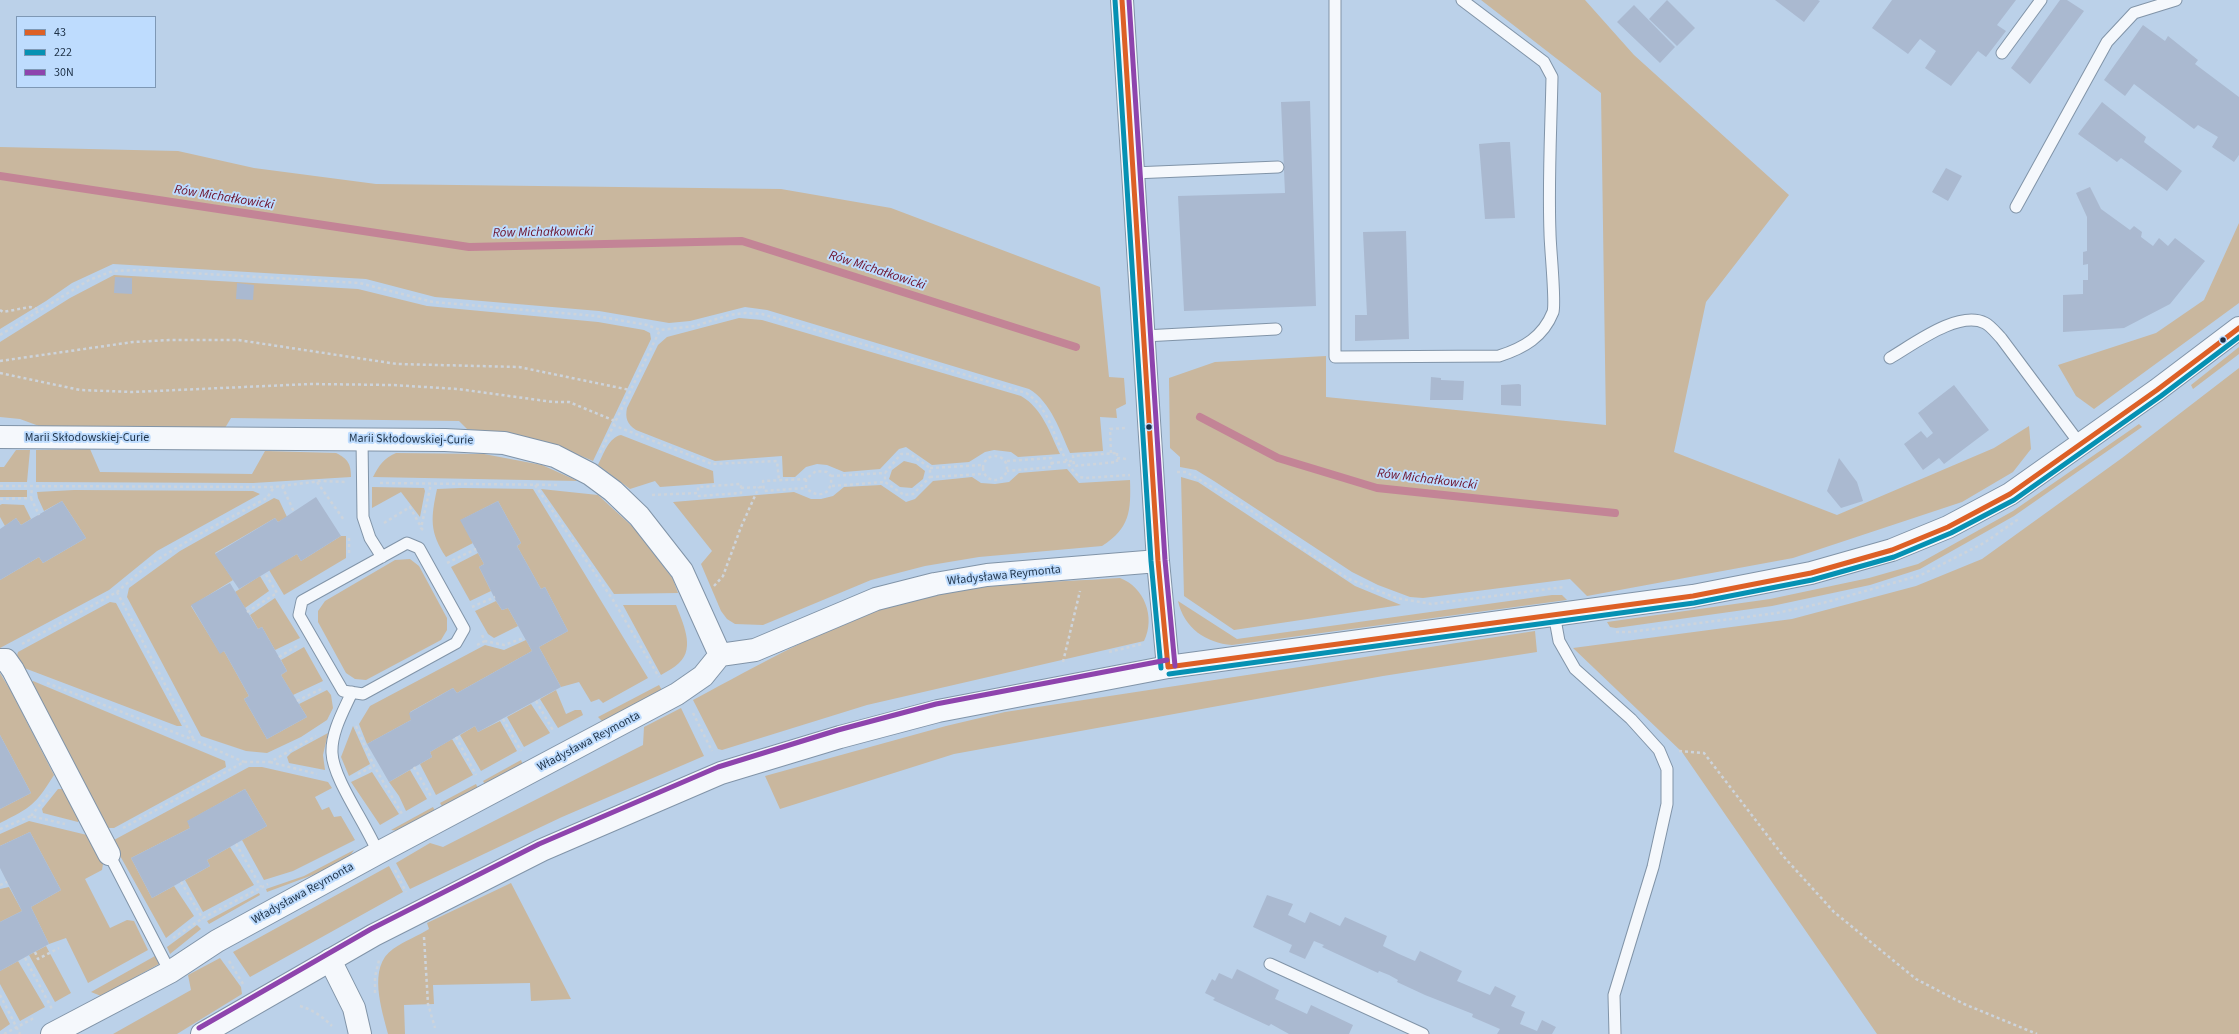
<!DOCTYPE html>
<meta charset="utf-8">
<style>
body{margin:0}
#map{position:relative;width:2239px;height:1034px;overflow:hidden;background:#bbd1e9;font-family:"Source Sans 3",sans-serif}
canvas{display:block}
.legend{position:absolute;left:16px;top:16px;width:140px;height:72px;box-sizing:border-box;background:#bedcfe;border:1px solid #7e98b5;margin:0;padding:5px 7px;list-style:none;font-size:12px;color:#1e3248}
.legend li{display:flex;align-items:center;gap:8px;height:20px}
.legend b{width:20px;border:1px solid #7e98b5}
</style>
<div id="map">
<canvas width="2239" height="1034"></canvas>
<ul class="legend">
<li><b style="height:5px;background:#dd6026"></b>43</li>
<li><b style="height:5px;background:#0691b3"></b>222</li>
<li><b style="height:5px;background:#8e44ad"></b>30N</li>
</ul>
</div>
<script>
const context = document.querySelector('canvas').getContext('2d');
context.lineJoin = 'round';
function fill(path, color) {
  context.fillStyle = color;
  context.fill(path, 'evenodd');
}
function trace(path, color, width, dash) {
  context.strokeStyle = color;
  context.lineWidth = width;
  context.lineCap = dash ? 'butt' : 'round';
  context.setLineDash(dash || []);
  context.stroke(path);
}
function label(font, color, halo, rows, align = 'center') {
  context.font = font + ' "Source Sans 3",sans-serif';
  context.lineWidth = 4;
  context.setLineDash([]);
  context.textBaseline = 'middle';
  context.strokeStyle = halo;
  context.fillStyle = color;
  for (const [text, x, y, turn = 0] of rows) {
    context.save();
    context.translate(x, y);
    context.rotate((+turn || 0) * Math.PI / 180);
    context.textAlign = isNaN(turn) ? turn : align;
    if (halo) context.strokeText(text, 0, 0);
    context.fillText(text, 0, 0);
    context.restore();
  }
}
const green = new Path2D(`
 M1481 0H1585L1634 55 1789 195 1706 302 1674 452 1837 515 1994 448 2029 426 2031 449 2013 472 1962 502 1793 558 1587 596 1570 579 1423 598 1410 597 1378 585 1352 572 1214 481 1196 470 1180 467V457L1170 448 1169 378 1215 362 1326 356V397L1606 425 1601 93Z
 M0 147 178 151 254 168 376 184 781 189 891 208 1100 287 1109 377 1124 378 1126 404 1116 409 1117 418 1100 417 1103 451 1070 453C1060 431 1051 402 1029 389L767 310 745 307 690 321 669 323 599 311 435 297 366 279 113 264 72 283 46 301 0 329Z
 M2239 223V303L2094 409 2076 396 2058 365 2156 333 2204 300Z
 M114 275 358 289 427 306 598 322 644 330 650 333 651 339 593 461 553 444 512 434 467 429 459 421 231 418 225 428 39 426 20 419 0 417V342L70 298Z
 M739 318 762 320 1021 396C1042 408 1050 433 1060 454L1018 457 1011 452 994 450 985 452 969 462 932 465 906 447 899 449 880 469 844 472 827 465 817 464 806 467 795 477H783L782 456 715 461 636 430C627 424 625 418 627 408L658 345 667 337Z
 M2239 347V354L2193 389 2191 385Z
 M2239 368V1034H1877L1682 752 1573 648 1792 619 1916 586 1982 559 2122 458Z
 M2139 424 2142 427 2014 516 1920 569 1870 585 1772 606 1616 628 1610 627 1607 622 1770 599 1869 578 1918 564 2013 511Z
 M621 435 713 471 714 483 660 487 655 481 630 489 598 465C603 455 609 437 621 435Z
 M90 449 100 472 252 474 265 451 336 453C348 459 351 464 351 477L253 483 36 482V450Z
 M16 450H30L27 482H0V467H4Z
 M396 453 484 454 542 465 578 481 373 477C379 465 384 458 396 453Z
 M904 461 916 464 925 471 923 479 912 488 900 487 889 479 892 470Z
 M1067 469 1079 483 1130 480C1131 511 1130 528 1102 546L979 557 925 566 871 580 763 625 735 624 727 619 721 611 701 564 712 551 673 502 794 492 811 499H821L833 496 844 487 881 485 906 502 915 499 933 481 972 477 981 483 995 484 1009 482 1019 473Z
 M1181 477 1198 482 1355 586 1401 605 1234 630 1184 596Z
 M372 487 424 488 425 491 420 517 401 492 372 508Z
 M461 488 533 489 648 678 603 703 599 699 591 702 579 682 561 687 539 647 568 631 545 587 541 589 517 546 521 543 498 501 461 520 473 543 446 557C429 532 431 517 437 489Z
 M541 489 598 495 634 528 673 579 678 593 614 594Z
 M0 490H27V497H0Z
 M74 490 253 491 260 494 157 551 109 590 0 648V580L39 557 43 563 86 538 62 501 44 511 38 498 37 492Z
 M274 498 279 500 287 517 278 522 275 518 215 553 233 580 191 606 220 653 224 651 249 696 244 699 267 739 307 717 299 704 327 690 331 695 333 708 327 720 301 737 267 753 246 751 201 736 127 597 129 588 180 551Z
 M2 504 24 505 31 519 21 525 16 518 5 526 0 517V505Z
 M341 536H346V558L284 595 269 570 297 554 301 561Z
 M478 553 484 564 479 567 491 591 470 601 451 567Z
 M410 559 419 566 447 618V630L441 640 366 680 355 679 346 673 318 622V611L325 601 395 560Z
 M260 576 269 591 245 608 235 592Z
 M1120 578C1144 587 1156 617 1144 641L867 705 722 750 718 749 693 700C761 664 829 624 904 602 974 582 1048 583 1120 578Z
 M1552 595H1562L1567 600 1232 645C1206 643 1184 628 1178 601L1237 639Z
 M275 598 300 638 275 650 262 627 258 629 250 615Z
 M496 601 502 610 508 608 518 626 494 638 488 634 475 611Z
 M110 602 116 603 182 726H177L19 666 16 659 18 652Z
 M623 605H676C682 621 696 648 679 663 674 668 667 671 661 675Z
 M1535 631 1537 652 1383 676 954 754 780 809 765 776 946 726 1005 712Z
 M526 640 532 651 457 693 453 688 410 712 411 720 367 744 359 724 370 706 485 645 504 650Z
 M304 647 323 681 293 695 281 675 287 671 281 660Z
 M0 673 11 691 54 775C35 805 32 807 0 823V809L31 793 0 735Z
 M33 681 225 761 226 767 114 828H106L30 684Z
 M659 685 662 690 603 722 598 717Z
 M556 690 566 714 575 710H581L583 715 558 728 540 699Z
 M531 704 550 733 524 747 507 717Z
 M681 708 704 756 562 817 410 889 396 863 430 843 443 847 643 745 644 727Z
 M500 721 517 751 481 771 460 735 475 726 478 732Z
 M353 726 370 764 349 776 341 757Z
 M328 733 323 755 325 770 289 763 287 757 291 753Z
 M452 739 473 775 436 795 420 764 432 757 430 752Z
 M521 760 523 765 486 786 483 781Z
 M249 767H262L328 782 332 788 315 797 322 810 329 807 334 817 341 816 355 840 293 871 264 880 242 840 267 826 245 789 188 821 190 828 131 858 152 898 174 886 194 916 166 938 114 845V840Z
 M410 770 427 799 406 811 399 796 389 782Z
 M372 772 399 814 380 825 351 782Z
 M476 784 479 791 443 808 440 803Z
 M58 789H64L79 820 78 822 43 813 42 809Z
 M433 807 436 813 400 831 391 830Z
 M29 821 87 835 103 864 102 870 85 879 110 928 127 920 134 921 148 950 88 983 66 938 49 944 31 907 61 890 30 832 0 846V834Z
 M230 847 254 885 203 912 185 880 210 866 207 860Z
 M354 850 345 863 267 892 266 889 304 876Z
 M389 866 403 892 250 977 233 952Z
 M511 883 571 999 531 1001 530 983 433 985 434 1004 404 1005 405 1034H388C382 1010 367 967 393 949 404 941 418 936 429 929L427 923Z
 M9 887 22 911 0 922V889Z
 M259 893 260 895 209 924 207 921Z
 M197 925 201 929 170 954 167 947Z
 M46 946 71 993 55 1002 29 955Z
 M155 956 159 964 101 996 91 992Z
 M220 958 241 987 242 994 177 1034H113L191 990 188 975Z
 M18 961 45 1007 20 1021 0 984V971Z
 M0 1005 10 1024 0 1031Z`);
const stream = new Path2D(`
 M0 176 469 247 742 241 1076 347
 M1200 417 1278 458 1377 488 1615 513`);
const building = new Path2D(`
 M1667 0 1695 28 1677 46 1649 19Z
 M1775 0H1818L1820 1 1804 22Z
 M1892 0H2016L1997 25 2006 31 1986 57 1978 51 1951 86 1925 68 1936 51 1920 39 1908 54 1872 28Z
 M2060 0H2067L2084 11 2030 84 2011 68Z
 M1634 5 1675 47 1660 63 1617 22Z
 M2143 25 2165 41 2168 36 2198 60 2195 64 2239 97V155L2234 162 2212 147 2218 137 2198 125 2194 129 2134 84 2125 96 2104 80Z
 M1310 101 1316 306 1184 311 1178 196 1285 193 1281 102Z
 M2102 102 2146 137 2144 142 2182 171 2167 191 2121 158 2117 162 2078 134Z
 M1502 142H1510L1515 218 1485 219 1479 144Z
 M1946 168 1962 176 1948 201 1932 192Z
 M2090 187 2101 209 2130 230 2134 226 2142 232 2141 237 2153 246 2159 238 2168 246 2175 238 2205 261 2170 304 2124 328 2063 332V295L2083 294V280H2088V264L2083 265V252L2087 251V217L2076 193Z
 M1406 231 1409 339 1355 341V315H1367L1363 232Z
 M115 277 132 278V294L114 293Z
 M237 283 254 285 253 300 236 299Z
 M1431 377 1441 378V380L1464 381 1463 400H1430Z
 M1519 384 1521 385V406L1501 405V385Z
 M1954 385 1989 430 1944 464 1939 458 1923 470 1904 444 1921 431 1927 438 1933 433 1918 413Z
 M1839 458 1857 482 1863 501 1841 508 1827 491Z
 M316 497 341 536 301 561 297 554 239 589 215 554 275 518 278 522Z
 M62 501 86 538 43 563 39 557 0 580V529L16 518 21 525Z
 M498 501 521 543 517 546 541 589 545 587 568 631 539 647 561 687 478 732 475 726 430 752 432 757 389 782 367 744 411 720 409 713 453 688 457 693 532 651 508 608 502 610 496 601 479 567 484 564 460 520Z
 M230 583 258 629 262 627 275 650 287 671 281 675 307 717 267 739 244 699 249 696 224 651 220 654 191 605Z
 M0 735 31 793 0 809Z
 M245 789 267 826 207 860 210 866 152 898 131 858 190 828 187 821Z
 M30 832 61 890 31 907 49 944 0 971V922L22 911 0 868V846Z
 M1267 895 1293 904 1288 915 1305 923 1310 912 1340 926 1345 917 1387 936 1383 946 1399 954 1415 961 1420 951 1462 971 1457 981 1490 995 1495 986 1516 996 1511 1006 1525 1012 1520 1024 1537 1031 1542 1020 1556 1027 1552 1034H1497L1500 1029 1472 1017 1473 1014 1425 995 1397 982 1398 980 1389 975 1379 971 1378 973 1322 947 1324 945 1314 941 1305 959 1289 952 1292 945 1253 927Z
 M1237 969 1279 990 1275 999 1307 1014 1311 1005 1353 1025 1349 1034H1289L1271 1024 1269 1026 1213 1000 1215 998 1205 993 1212 979 1215 981 1219 973 1232 979Z`);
const path = new Path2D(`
 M0 310 3 312 30 307 40 310
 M0 335 89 280 113 271 139 270 359 283 433 302 596 316 647 325 660 330 695 326 729 315 745 313 762 314 1026 393C1056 412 1054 454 1079 477L1086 478 1130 475
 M0 361 133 342 169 340H238L397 364 519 367 630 390
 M0 373 80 390 133 392 311 384 392 385 458 389 553 402H569L615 421
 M613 425 712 464 777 461 779 480
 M600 453 660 330
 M1111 453 1110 429 1125 428
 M1117 453V462L1074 466 1073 456Z
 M983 468a12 12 0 1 1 24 0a12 12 0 1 1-24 0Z
 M1117 458 1127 459
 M1007 461 1051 458 1052 467 1007 471
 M1051 463 1073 461
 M930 468 983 465
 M1177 472H1186L1245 506 1297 545 1349 579 1396 598 1431 604 1564 587
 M831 476 885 473 901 454H910L930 468V477L913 494 904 495 885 482V473
 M930 477 983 474
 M806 479V488C819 500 833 494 831 476L827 472 816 471 806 479 763 481 764 491 806 488
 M317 482 344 520
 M380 483 557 485
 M535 485 613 600 659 677
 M0 486 274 487 321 481 345 482
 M282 486 294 512
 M832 486 885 482
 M741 488 764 487
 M652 495 698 493 699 496 741 493V484L698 487V493
 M31 498 39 515
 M0 499 31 498 32 487
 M384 523 410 507 421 527
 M423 530 421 528 431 484
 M349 538V553
 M447 563 476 549
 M714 586 723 576 741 527 759 487
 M117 592 194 740
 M472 607 495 597
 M247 612 277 593 265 573
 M1616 632H1630L1777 613 1827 602 1921 575 1984 543 2020 518
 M482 635 485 641 504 645 524 638
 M22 644 117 592 147 566 196 536 267 498 274 487
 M477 645 485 641
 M1109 652 1142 644
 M279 657 297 646
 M1063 662 1080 591
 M47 683 194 740 244 762
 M297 701 321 689
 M536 701 554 732
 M693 713 712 751
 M503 719 521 751
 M356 726 374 766 402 814
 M456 737 476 775
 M1679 751 1704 753 1784 857 1834 912 1916 979 1964 1004 2037 1034
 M270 762 317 774
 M414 767 432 798
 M358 774 374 766
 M31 816 50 792
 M123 828 244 762H270L316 736
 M0 829 31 816 65 824
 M236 844 261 887
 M395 870 406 892
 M181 882 203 919
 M0 885 7 882
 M424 937 428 1004 435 1028
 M173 938 203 918 268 884
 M35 952 38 959 59 948
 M25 958 52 1009
 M229 961 243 984
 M375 993V977L379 960
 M0 995 20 1034
 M300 1006C313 1010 323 1017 332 1026
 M4 1034 34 1018`);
const lane = new Path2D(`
 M1335 0V357L1499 356C1524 348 1543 337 1553 312 1556 302 1550 247 1550 233 1548 181 1551 129 1552 77L1544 62 1462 0
 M2002 53 2041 0
 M1133 173 1278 167
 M2016 207 2107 42 2134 13 2176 0
 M1144 336 1276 329
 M1890 358C1914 344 1958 310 1985 323 1991 326 1997 334 2001 338L2080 444
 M362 439 363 517 370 538 382 557
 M407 543 419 548 464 629 456 643 363 694 343 691 299 615 302 601Z
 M1554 614 1559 641 1575 669 1631 719 1659 750 1667 769V804L1653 867 1614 995 1615 1034
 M352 692C344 710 331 732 332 753 333 779 367 825 378 853
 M109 854 170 972
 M1270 964 1423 1034`);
const street = new Path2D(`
 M1122 0 1158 561 1168 667
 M0 437 445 440 504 443 555 456 590 474 613 491 639 516 682 571 720 655
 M0 660H6L13 670 109 854
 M330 960 354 1008 360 1034
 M52 1034 170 972 217 941 378 853 677 694 703 676 720 655 755 650 876 599 935 584 987 575 1158 561`);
const secondary = new Path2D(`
 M202 1034 374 935 542 850 721 773 840 737 938 711 1168 667 1693 596 1811 573 1892 550 1948 527 2010 494 2157 390 2239 328`);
const bus1 = new Path2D(`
 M1122 0 1158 561 1168 667
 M1168 667 1693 596 1811 573 1892 550 1948 527 2010 494 2157 390 2239 328`);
const bus2 = new Path2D(`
 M1115 0 1151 561 1161 668
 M1169 674 1694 603 1812 580 1894 557 1951 533 2014 500 2161 396 2239 337`);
const bus3 = new Path2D(`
 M1129 0 1165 560 1175 666
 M199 1028 371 929 539 844 718 767 838 730 936 704 1167 660`);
const markers = [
 [2223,340,3.5,"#1e3248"],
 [1149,427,3.5,"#1e3248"]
];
const streetNames = [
 ["Marii Skłodowskiej-Curie",87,438],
 ["Marii Skłodowskiej-Curie",411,440,1],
 ["Władysława Reymonta",1004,576,-6],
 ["Władysława Reymonta",589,742,-28],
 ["Władysława Reymonta",303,894,-29]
];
const waterNames = [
 ["Rów Michałkowicki",224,198,9],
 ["Rów Michałkowicki",543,233,-1],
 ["Rów Michałkowicki",877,271,18],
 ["Rów Michałkowicki",1427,480,7]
];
fill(green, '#c9b79e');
trace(stream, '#c38496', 8);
fill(building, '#aab9d0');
trace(lane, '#8194a8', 13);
trace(street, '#8194a8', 24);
trace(secondary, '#8194a8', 24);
trace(path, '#cdd4dc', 2.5, [3, 3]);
trace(lane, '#f5f8fc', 11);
trace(street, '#f5f8fc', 22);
trace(secondary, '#f5f8fc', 22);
trace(bus1, '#dd6026', 5);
trace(bus2, '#0691b3', 5);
trace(bus3, '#8e44ad', 5);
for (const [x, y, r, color] of markers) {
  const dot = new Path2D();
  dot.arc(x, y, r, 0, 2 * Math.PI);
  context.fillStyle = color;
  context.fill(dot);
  trace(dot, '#bedcfe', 1.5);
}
label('12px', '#1e3248', '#bedcfe', streetNames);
label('italic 13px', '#6d112a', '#bedcfe', waterNames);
</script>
